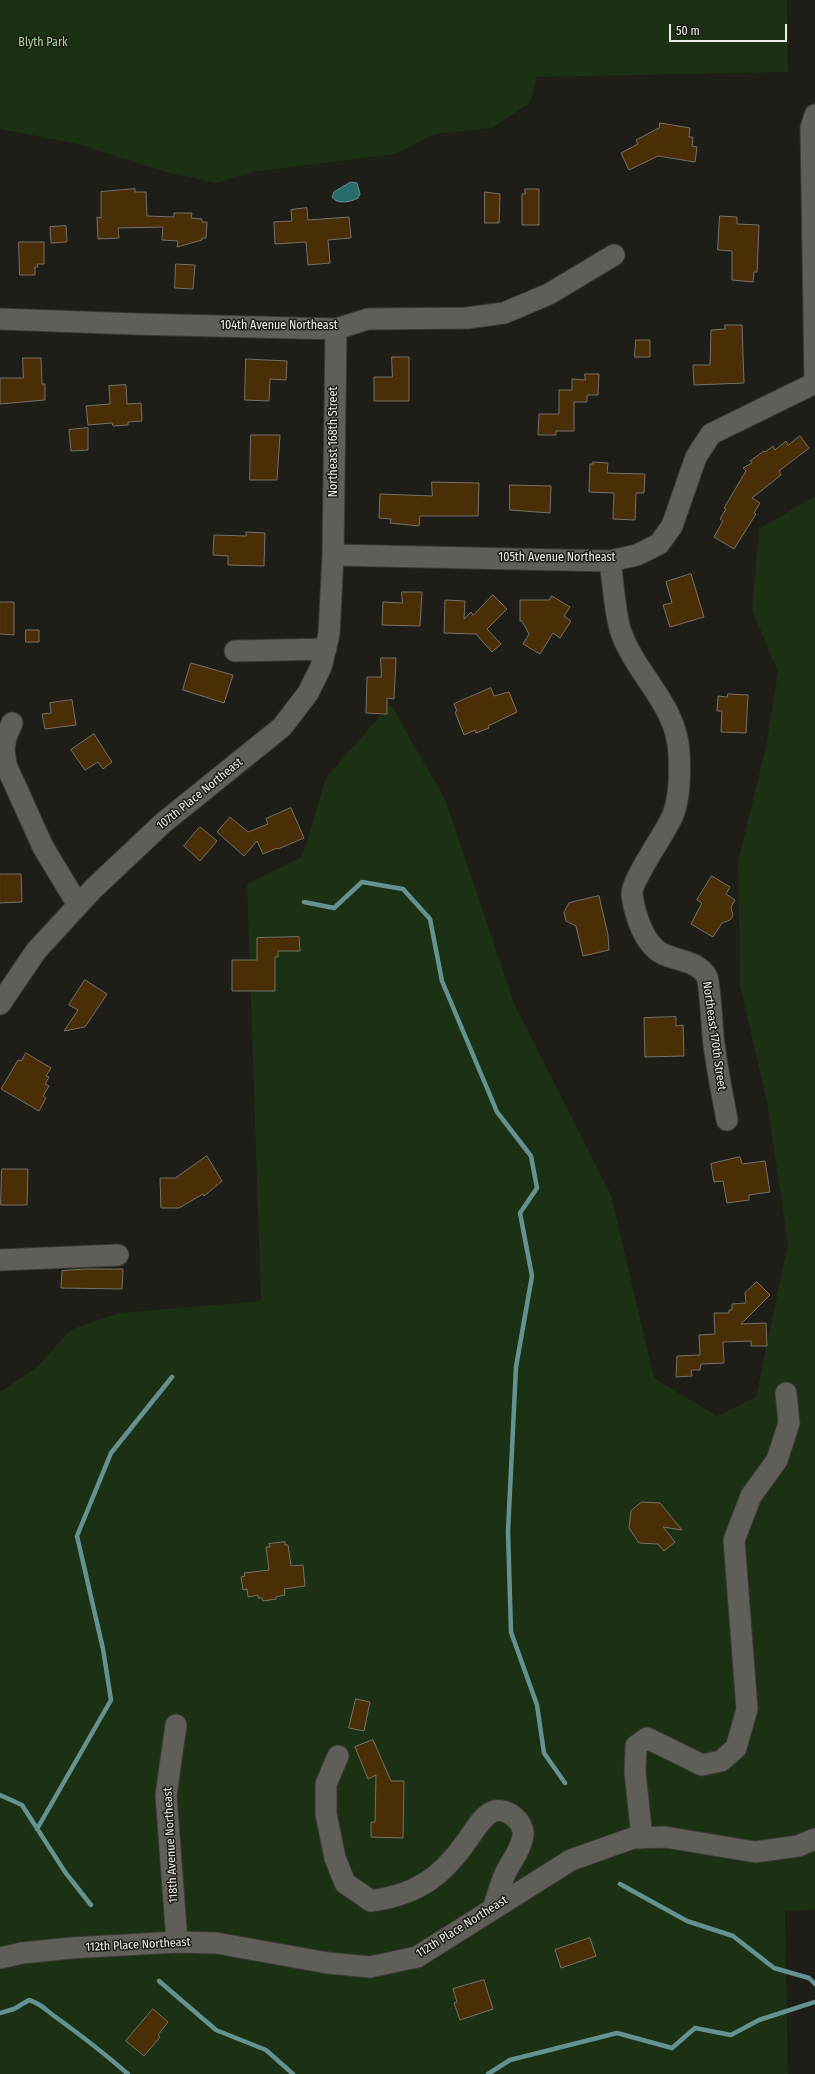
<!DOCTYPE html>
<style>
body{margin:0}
#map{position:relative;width:815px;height:2074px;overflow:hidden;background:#1e1d18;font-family:"Fira Sans Condensed",sans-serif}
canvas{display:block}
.scale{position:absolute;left:669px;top:24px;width:118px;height:18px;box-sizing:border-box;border:2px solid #ecece8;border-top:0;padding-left:5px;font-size:12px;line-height:14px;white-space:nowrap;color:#ecece8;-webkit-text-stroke:3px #1e1d18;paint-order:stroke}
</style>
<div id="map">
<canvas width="815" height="2074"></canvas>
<div class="scale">50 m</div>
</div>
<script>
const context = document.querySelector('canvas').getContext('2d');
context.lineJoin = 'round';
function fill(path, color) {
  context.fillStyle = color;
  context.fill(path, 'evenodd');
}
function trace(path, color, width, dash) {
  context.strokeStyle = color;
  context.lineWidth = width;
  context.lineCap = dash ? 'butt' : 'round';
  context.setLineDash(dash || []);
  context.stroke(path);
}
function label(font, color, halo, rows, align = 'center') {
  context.font = font + ' "Fira Sans Condensed",sans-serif';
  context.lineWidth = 3;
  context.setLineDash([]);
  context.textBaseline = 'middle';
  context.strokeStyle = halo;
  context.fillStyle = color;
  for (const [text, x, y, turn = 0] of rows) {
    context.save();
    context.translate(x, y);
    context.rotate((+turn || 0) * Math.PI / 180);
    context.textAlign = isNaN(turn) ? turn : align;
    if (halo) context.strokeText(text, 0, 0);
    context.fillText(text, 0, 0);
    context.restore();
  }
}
const green = new Path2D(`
 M0 0H787L788 72 537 77 530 103 492 128 435 134 396 154 253 172 217 183 166 172 78 144 0 129Z
 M815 496V1910L785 1911 788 2074H0V1392L38 1366 70 1330 118 1313 261 1301 247 884 302 857 326 778 390 704 445 799 515 1006 611 1195 654 1378 717 1416 756 1397 788 1243 767 1102 740 986 738 861 766 747 778 672 752 610 759 529Z`);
const water = new Path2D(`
 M351 182 357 183 360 194 358 198C351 202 337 205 332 197L334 192Z`);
const stream = new Path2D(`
 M304 902 334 908 362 882 403 889 430 919 442 981 497 1112 531 1156 537 1188 520 1213 532 1276 516 1367 508 1531 511 1632 537 1705 544 1753 565 1783
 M0 1795 22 1805 65 1872 91 1905
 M37 1829 111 1700 103 1649 77 1536 111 1453 172 1377
 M620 1884 687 1921 733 1936 774 1968 809 1978 815 1984
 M159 1981 216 2030 266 2050 293 2074
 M0 2013 14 2009 29 2000C44 2005 45 2010 57 2018 82 2036 105 2054 128 2074
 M488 2074 510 2060 617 2033 672 2048 695 2028 731 2035 759 2020 815 2002`);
const building = new Path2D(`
 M660 123 690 128 689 137H693L692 146 697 147 695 162 658 156 629 170 621 153 638 144 636 140 659 128Z
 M135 189V192H146L147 216 174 217V213H192L191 218 202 219V222H207L206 238H202V240L177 247 178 241 162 240 163 227 118 228 119 238 98 239 97 217 101 218V192Z
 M525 189H539V225H522V194H525Z
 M485 192 500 194 499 223H485Z
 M307 208 308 220 349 217 351 238 328 240 330 263 308 265 306 242 275 244 274 222 292 221 291 210Z
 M720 216 737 217V224L759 225 757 272H754L753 282 732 280V251L718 250Z
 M66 226 67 242 51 243 50 227Z
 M19 242H44V264H37L38 267H35V275H20Z
 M176 264 195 265 193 289 175 288Z
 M725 325H742L744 383 694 385 693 365H710L711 330 725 329Z
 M636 340H650V357H635Z
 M392 357H409V401H374V377H392Z
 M23 358H41L42 384H45V400L0 404V378H23Z
 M246 359 287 361 286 380 270 379 269 401 245 400Z
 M585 374H599L598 395H587V402H574V431H556V435H538L539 414H559V390H572V379L585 380Z
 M126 385 127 404 141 403 142 421 128 422V425L113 426 112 423 88 425 86 406 110 404 109 386Z
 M88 428V450L71 451 69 430Z
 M251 435H280L277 480H250Z
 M800 436 809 448 779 471 781 475 752 498 760 503 754 513 756 514 734 549 714 537 723 521 720 519 726 509 724 508 746 471 743 468 752 463 750 461 764 451 765 452 773 446 775 450 786 441 788 445Z
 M593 462 608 463 607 473 645 474 644 493H636L635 520 613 519 614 493 589 492 590 464H593Z
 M432 482 479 483 478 516H420L419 526 390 523 391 519 379 518 380 494 432 496Z
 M510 485 551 486 550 513 510 510Z
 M246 532 265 533 264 566 228 565V556L213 555 214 535 246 536Z
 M691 574 704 617 670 627 663 605 672 603 666 582Z
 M402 592H422L420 626 382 625 383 602 402 603Z
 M493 595 507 609 487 629 501 644 492 652 476 634 444 633 445 600 465 601 464 619 471 612 473 615Z
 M552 596 570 607 564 616 571 621 560 638 553 633 540 654 523 644 529 634 522 621H520V600H549Z
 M0 602H14V635L0 634Z
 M26 630H39V642H26Z
 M381 658H396L394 699 387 698V714L366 713 367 677H381Z
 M191 663 233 675 224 703 183 690Z
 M491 688 494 696 509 692 517 712 488 726 489 728 476 733 475 730 464 735 455 712 457 711 454 704Z
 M728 694 748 695 746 733 721 732 722 711H717L718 696 727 697Z
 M72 700 76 725 45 729 42 714 51 713 50 703Z
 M94 734 112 762 103 769 98 762 85 770 71 750Z
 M291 808 304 838 278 849 277 848 263 854 257 841 244 856 217 832 230 817 248 832 268 824 266 819Z
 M200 827 217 841 200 861 184 846Z
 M0 874H21L22 902 0 903Z
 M712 876 730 887 726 894 735 900 731 907 733 916 730 920 722 923 713 937 691 924 702 903 697 900Z
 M599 896 608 935 609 950 583 956 576 926 566 921 564 912 569 903Z
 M299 937 300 951H278V957H275V991H232V960H257V938Z
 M85 980 107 994 85 1027 64 1031 78 1010 69 1005Z
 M676 1017V1026L683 1025 684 1056 645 1057 644 1018Z
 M26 1053 51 1068 46 1076 49 1077 45 1084 49 1086 43 1096 46 1098 39 1111 1 1089 18 1060 21 1061Z
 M207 1156 222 1181 204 1196 203 1194 179 1208H161L160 1178H175Z
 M740 1157 742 1164 765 1161 770 1192 749 1195V1200L727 1203 723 1181 714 1182 711 1164Z
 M2 1169H28L27 1205H1Z
 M86 1269H123L122 1289 61 1288 62 1271Z
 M757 1282 770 1295 741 1324 766 1323 767 1346H751V1341L723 1342 724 1363 701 1364 700 1370H691L692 1376 676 1377 677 1356 700 1355 699 1335 715 1334 714 1313H729V1310H732V1304L746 1303 745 1293Z
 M642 1502 660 1503 682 1530 663 1527 675 1542 664 1551 658 1544 639 1543 629 1528 631 1511Z
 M285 1542V1545H288L291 1566 303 1565 305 1586 284 1589 285 1595 276 1597V1599L263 1601 262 1598H258V1595L248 1597 247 1589 243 1590 241 1577 245 1576 244 1573 269 1570 266 1547H270L269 1544Z
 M356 1699 370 1702 364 1731 349 1728Z
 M373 1740 391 1781H404L403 1838 371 1837V1822H375L376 1775 368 1779 355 1747Z
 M590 1938 596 1956 561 1968 555 1950Z
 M484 1980 493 2009 460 2020 454 2003 457 2002 453 1989Z
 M153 2009 168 2022 158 2035 160 2037 144 2056 126 2041Z`);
const minor = new Path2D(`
 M0 319 135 324 336 329 368 319 467 318 504 313 549 294 614 255
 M815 383 811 128 815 115
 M333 555 610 561 637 555 659 544 672 526 696 457 711 434 815 383
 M610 561C613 581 615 615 621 632 636 675 677 705 679 753 680 772 680 797 673 815 666 832 630 882 632 895 635 915 644 945 663 954 677 961 699 961 707 977 710 985 712 1025 713 1036 716 1065 722 1092 727 1120
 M235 651 326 649
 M12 723 6 737 4 749 6 765 43 847 78 905
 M0 1004 36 951 93 889 163 823 282 727 308 693 321 667 329 634 333 555 336 329
 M0 1260 118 1255
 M176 1725 166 1795 177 1942
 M338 1756 326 1784V1814L335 1858 345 1883 371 1901C415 1895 441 1878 466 1842 474 1832 480 1818 492 1812 505 1806 525 1821 523 1836 519 1855 512 1858 505 1874 500 1885 497 1897 493 1909
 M642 1838 635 1772 636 1746 647 1738 702 1765 721 1761 736 1748 747 1709 734 1540 751 1496 777 1460 789 1423 786 1393
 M0 1958 22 1953 71 1948 177 1942 216 1943 328 1963 370 1967 417 1957 571 1860 633 1838 665 1837 755 1852 798 1846 815 1839`);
const parkNames = [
 ["Blyth Park",43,43]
];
const streetNames = [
 ["104th Avenue Northeast",279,326],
 ["Northeast 168th Street",334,442,-90],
 ["105th Avenue Northeast",557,558],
 ["107th Place Northeast",200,794,-39],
 ["Northeast 170th Street",714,1036,82],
 ["118th Avenue Northeast",171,1845,-93],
 ["112th Place Northeast",462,1927,-32],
 ["112th Place Northeast",138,1945,-3]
];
fill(green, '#1c3014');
fill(water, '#2a6b6c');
trace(water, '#649291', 1);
trace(stream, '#649291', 4.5);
fill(building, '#492e06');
trace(building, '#75716c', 1);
trace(minor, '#3a3936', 23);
trace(minor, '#5f5e58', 21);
label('12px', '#a7d498', '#1e1d18', parkNames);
label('12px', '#ecece8', '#1e1d18', streetNames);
</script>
